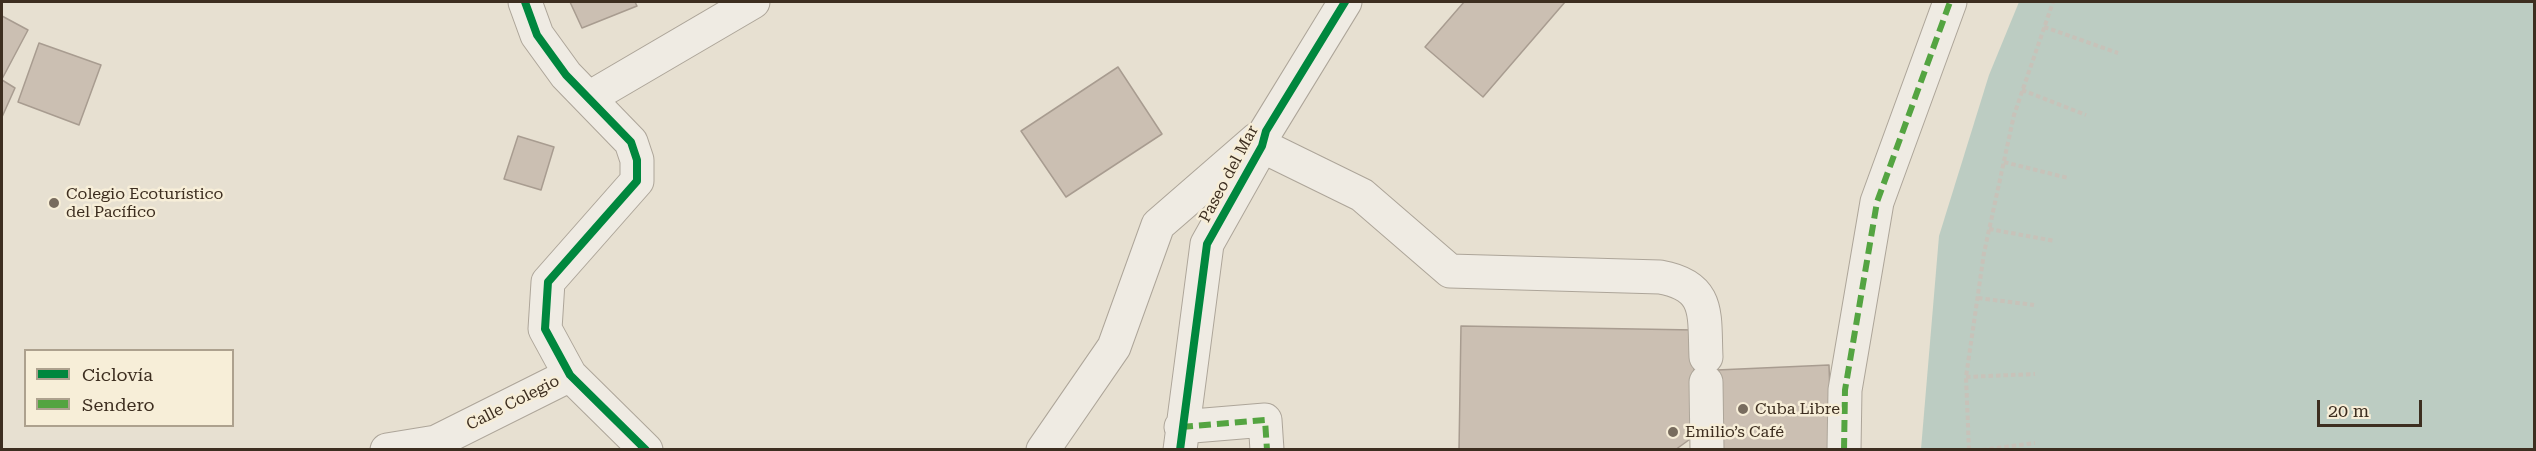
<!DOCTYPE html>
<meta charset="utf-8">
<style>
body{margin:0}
#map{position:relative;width:2536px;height:451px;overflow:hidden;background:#e7e0d1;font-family:"Roboto Serif",serif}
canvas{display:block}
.frame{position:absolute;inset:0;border:3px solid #3d2e20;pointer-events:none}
.legend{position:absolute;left:24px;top:349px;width:210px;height:78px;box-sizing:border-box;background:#f7eed8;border:2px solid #ada18e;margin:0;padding:8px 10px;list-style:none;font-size:18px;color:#3d2e20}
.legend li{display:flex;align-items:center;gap:12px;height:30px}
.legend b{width:30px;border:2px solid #ada18e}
.scale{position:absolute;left:2317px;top:400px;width:105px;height:27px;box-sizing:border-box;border:3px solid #3d2e20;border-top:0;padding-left:8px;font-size:18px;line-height:21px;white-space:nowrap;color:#3d2e20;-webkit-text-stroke:4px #f7eed8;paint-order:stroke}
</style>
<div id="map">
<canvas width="2536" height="451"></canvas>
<div class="frame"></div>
<ul class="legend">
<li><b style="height:8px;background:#00873e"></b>Ciclovía</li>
<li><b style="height:8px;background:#54a441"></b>Sendero</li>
</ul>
<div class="scale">20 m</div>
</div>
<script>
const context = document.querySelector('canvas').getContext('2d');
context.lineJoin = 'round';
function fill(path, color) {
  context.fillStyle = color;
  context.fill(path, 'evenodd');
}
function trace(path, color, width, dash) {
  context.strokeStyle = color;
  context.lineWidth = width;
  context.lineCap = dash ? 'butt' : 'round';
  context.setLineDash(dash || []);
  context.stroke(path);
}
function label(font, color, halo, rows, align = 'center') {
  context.font = font + ' "Roboto Serif",serif';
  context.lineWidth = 5;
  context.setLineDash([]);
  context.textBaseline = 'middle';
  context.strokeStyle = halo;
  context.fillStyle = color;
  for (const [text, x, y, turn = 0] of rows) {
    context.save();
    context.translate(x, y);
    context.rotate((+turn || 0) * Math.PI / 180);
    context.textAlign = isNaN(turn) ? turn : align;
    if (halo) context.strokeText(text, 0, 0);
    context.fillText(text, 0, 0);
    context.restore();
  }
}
const water = new Path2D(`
 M2019 2H2534V449H1921L1939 236 1989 75Z`);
const building = new Path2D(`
 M570 2H635L637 6 582 28Z
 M1464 2H1565L1483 97 1425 47Z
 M2 16 28 30 2 79Z
 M39 43 101 65 79 125 18 102Z
 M1118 67 1162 134 1066 197 1021 131Z
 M2 80 15 88 2 117Z
 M518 136 554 147 541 190 504 179Z
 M1461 326 1695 330 1693 437 1675 450H1459Z
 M1829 365 1832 450H1720L1717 370Z`);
const path = new Path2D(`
 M2044 27 2118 53
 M2022 90 2086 115
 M2004 162 2068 178
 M1989 229 2055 241
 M1978 298 2034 305
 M1966 377 2035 374
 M1969 450 1966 377 1984 253 2014 115 2053 2
 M1982 450 2035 443`);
const minor = new Path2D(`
 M525 2 537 35 566 75 631 142 637 160V181L548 282 545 329 570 375 646 450
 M589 98 753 2
 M1262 146 1362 195 1450 271 1660 277C1711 286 1704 315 1706 357
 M1706 382 1707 450
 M1181 427 1265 420 1267 450
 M387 450 436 442 570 375
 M1043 450 1114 347 1158 225 1257 139
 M1180 450 1207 244 1262 146 1266 131 1345 2
 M1844 450 1845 390 1877 202 1950 2`);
const quiet = new Path2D(`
 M1181 427 1265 420 1267 450
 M1844 450 1845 390 1877 202 1950 2`);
const cycleway = new Path2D(`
 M525 2 537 35 566 75 631 142 637 160V181L548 282 545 329 570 375 646 450
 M1180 450 1207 244 1262 146 1266 131 1345 2`);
const markers = [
 [54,203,6,"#786c5e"],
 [1743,409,6,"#786c5e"],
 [1673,432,6,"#786c5e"]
];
const streetNames = [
 ["Paseo del Mar",1229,174,-62],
 ["Calle Colegio",513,403,-27]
];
const poiNames = [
 ["Colegio Ecoturístico",66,194],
 ["del Pacífico",66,212],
 ["Cuba Libre",1755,409],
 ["Emilio’s Café",1685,432]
];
fill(water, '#bcccc2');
fill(building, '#cbbfb2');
trace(building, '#a89c90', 1.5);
trace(minor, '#ada599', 35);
trace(path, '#c8c2b9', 4, [4.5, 3]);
trace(minor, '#efebe3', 33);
trace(quiet, '#54a441', 6, [12, 6]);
trace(cycleway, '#00873e', 8);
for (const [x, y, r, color] of markers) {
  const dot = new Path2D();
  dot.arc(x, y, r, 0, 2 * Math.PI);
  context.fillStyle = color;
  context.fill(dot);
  trace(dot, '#f7eed8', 2);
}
label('16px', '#3d2e20', '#f7eed8', streetNames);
label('16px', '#3d2e20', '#f7eed8', poiNames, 'left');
</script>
